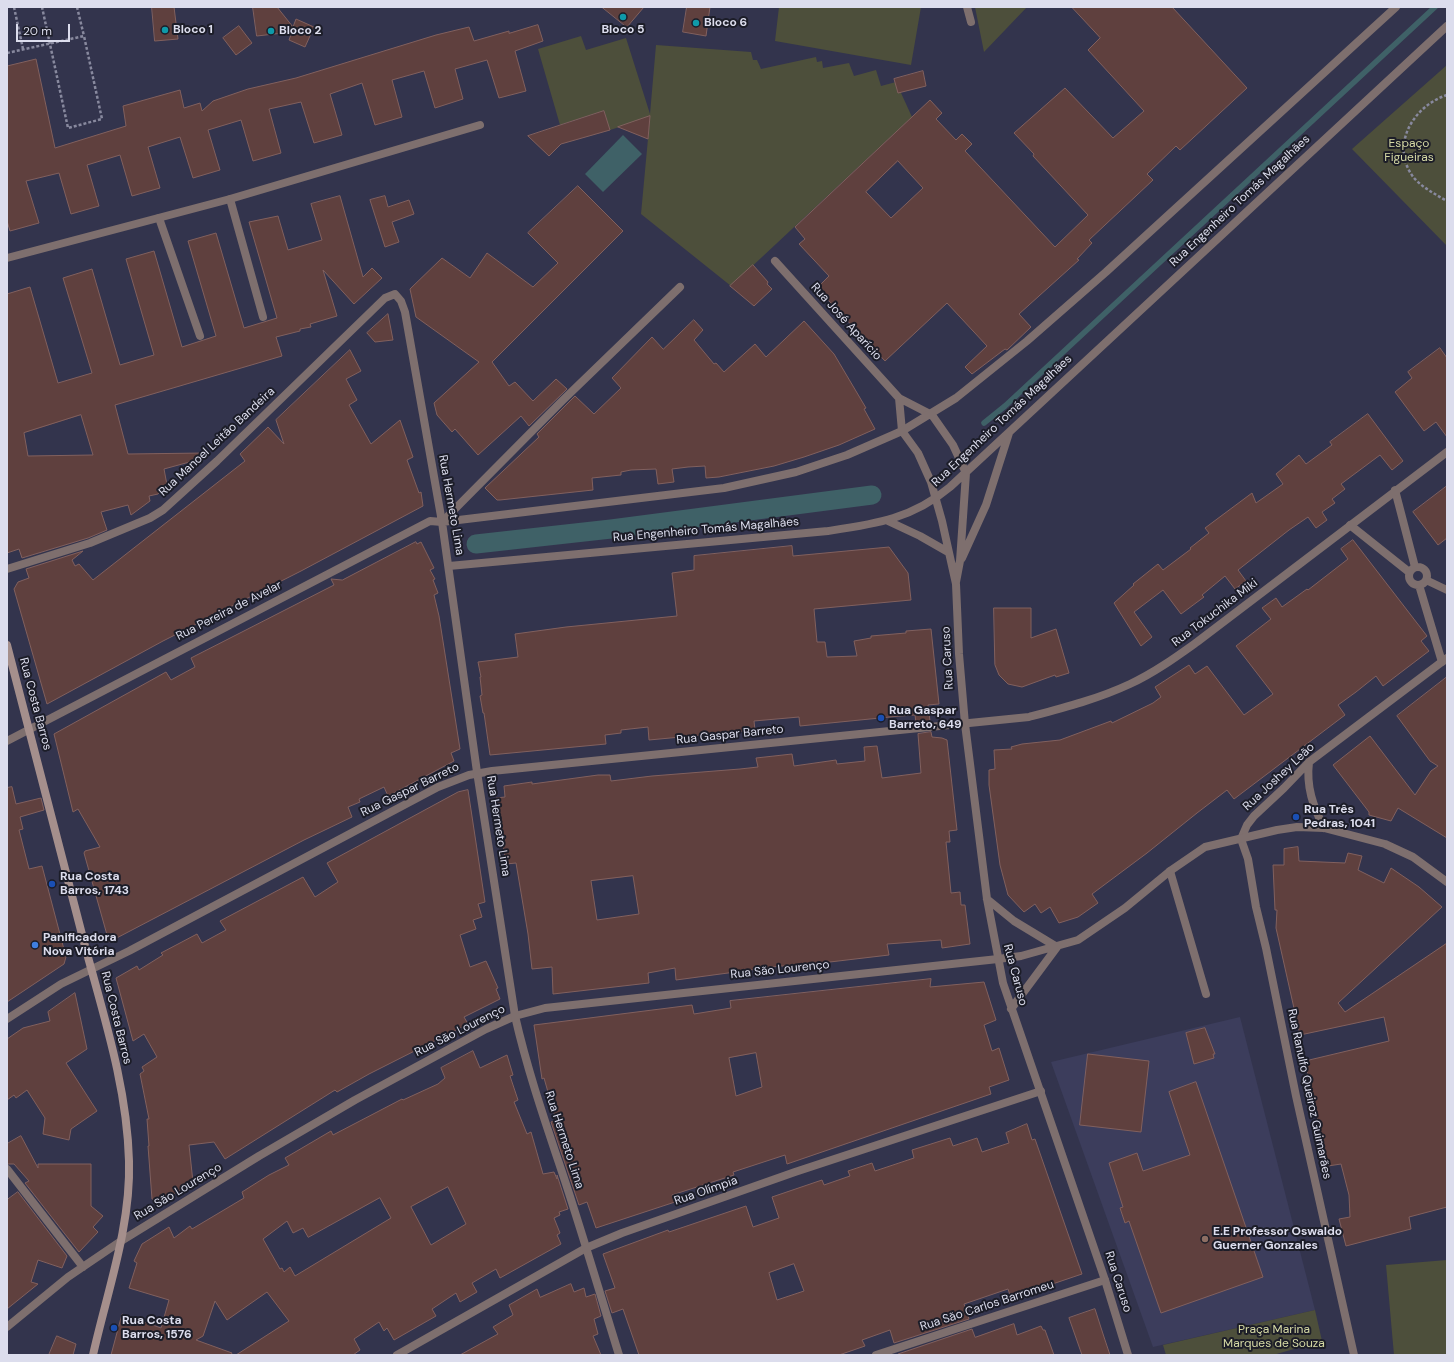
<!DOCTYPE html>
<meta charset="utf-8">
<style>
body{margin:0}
#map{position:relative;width:1454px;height:1362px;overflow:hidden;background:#33344d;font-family:"DM Sans",sans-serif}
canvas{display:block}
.frame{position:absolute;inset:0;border:8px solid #dcdded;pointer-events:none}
.scale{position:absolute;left:16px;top:24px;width:54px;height:18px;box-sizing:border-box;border:2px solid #dcdded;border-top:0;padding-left:5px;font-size:12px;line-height:14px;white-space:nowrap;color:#dcdded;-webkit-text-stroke:3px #1c1d28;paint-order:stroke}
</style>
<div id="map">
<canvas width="1454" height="1362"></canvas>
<div class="frame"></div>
<div class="scale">20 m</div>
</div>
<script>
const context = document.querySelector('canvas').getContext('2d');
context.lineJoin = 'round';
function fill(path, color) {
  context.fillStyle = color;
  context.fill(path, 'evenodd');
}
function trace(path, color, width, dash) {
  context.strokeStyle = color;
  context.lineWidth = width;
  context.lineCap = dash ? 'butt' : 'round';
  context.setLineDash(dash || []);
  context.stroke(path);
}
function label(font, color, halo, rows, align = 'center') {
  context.font = font + ' "DM Sans",sans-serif';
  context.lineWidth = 4;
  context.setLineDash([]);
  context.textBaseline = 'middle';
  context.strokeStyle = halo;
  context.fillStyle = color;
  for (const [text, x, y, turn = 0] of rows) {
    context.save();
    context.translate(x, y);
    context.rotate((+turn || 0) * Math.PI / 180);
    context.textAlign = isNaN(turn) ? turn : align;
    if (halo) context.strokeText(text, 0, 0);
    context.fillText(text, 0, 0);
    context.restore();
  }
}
const built = new Path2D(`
 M1240 1017 1315 1310 1153 1347 1051 1062Z`);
const green = new Path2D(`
 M779 7H921L911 65 775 41Z
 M975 7H1027L984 52Z
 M581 36 586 50 626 38 650 114 656 45 751 52 753 60H757L761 69 816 57 817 62 822 61 823 68 849 63 854 76 876 70 881 86 896 82 912 117 731 286 641 214 650 117 610 130 604 111 560 125 538 49Z
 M1447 65V246L1352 149Z
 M1447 1260V1355H1394L1386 1265Z
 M1315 1310 1322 1341 1273 1355H1166L1163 1345Z`);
const water = new Path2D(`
 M623 135 642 154 603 192 585 174Z`);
const stream = new Path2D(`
 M984 423 1005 406 1435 7`);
const canal = new Path2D(`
 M476 544 611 529 872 495`);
const building = new Path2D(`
 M152 7H174L178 39 155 41Z
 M253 7H277L293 27 296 19 314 27 305 47 289 40 292 32 257 36Z
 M602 7H644L627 27Z
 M687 7H710L706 36 683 32Z
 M1072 7H1172L1247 88 1180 150 1176 146 1147 174 1153 180 1089 240 1092 243 1077 259 1079 260 1019 314 1031 327 1007 350 1005 349 972 374 965 367 987 346 947 303 885 361 817 288 829 276 799 244 805 239 795 227 930 100 942 113 936 119 956 140 962 134 972 144 965 151 1055 247 1088 215 1033 156 1034 154 1014 133 1065 88 1113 138 1144 111 1088 50 1100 38ZM898 161 923 188 891 218 866 192Z
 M538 25 543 41 515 51 526 91 499 98 487 60 455 69 463 99 435 108 424 71 392 80 402 117 375 125 362 83 330 94 342 135 314 143 301 102 269 109 281 153 253 161 241 120 208 130 220 170 193 178 180 137 148 147 160 188 132 196 120 155 87 165 99 206 71 214 59 173 26 181 39 223 10 231 7 221V66L36 59 55 148 126 126 123 106 180 90 184 108 200 103 202 111 213 101 248 89 296 78 436 35 469 27 474 41 509 31V33Z
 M239 26 252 43 236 55 223 38Z
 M923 71 926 86 898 93 894 79Z
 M604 111 610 130 561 144 549 156 528 136Z
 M650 116 648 139 618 127Z
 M578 186 623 231 492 362 509 386 515 382 533 401 556 379 567 389 529 426 521 416 478 455 455 429 452 432 437 415 434 403 479 362 416 317 410 289 442 258 470 278 487 253 533 287 558 263 528 233Z
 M340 196 363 277 372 268 382 278 354 304 323 270 337 316 310 324 311 327 300 329V331L276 337 282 356 115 405 128 454 204 453V458L164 469 167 485 158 494 149 496 150 501 131 515 128 505 101 512 107 530 88 538 22 558 19 549 7 553V294L30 287 58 383 92 373 63 278 92 269 120 365 154 355 126 259 154 251 182 347 216 336 188 241 216 233 244 328 277 318 249 222 278 216 288 250 322 240 311 204ZM81 415 93 455 28 456 24 433Z
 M385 196 388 207 409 200 414 214 392 222 399 242 385 247 370 200Z
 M753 265 768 282 767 284 772 289 754 306 730 286Z
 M388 314 393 340 375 342 367 333Z
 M694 320 703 330 694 340 714 364 716 363 724 372 755 344 766 357 804 321 834 354 866 408 864 409 875 429 839 445 804 457 774 466 719 477 706 478 705 466 688 467 672 469 674 482 658 484 656 469 631 470 621 472V475L592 478 593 490 500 500H497L485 488 539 437 537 434 575 396 594 414 621 388 612 378 652 337 663 349Z
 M1440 348 1447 358V437L1436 422 1424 431 1395 392 1412 378 1408 372Z
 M350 350 361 371 346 379 357 400 349 405 371 444 400 420 413 457 407 460 419 493 421 492 423 506 301 571 163 641 47 704 14 589 18 582 29 578 26 569 83 551 72 560 75 566 79 564 93 580 245 461 240 454 268 427 284 444 276 420Z
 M1368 414 1403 461 1392 470 1380 455 1341 484 1345 489 1332 499 1335 503 1322 512 1327 520 1316 528 1308 517 1289 530 1238 570 1246 581 1235 589 1225 576 1202 595 1204 597 1181 614 1163 590 1134 612 1152 637 1141 646 1114 603 1134 585 1133 584 1158 564 1163 570 1191 549 1190 548 1209 533 1205 528 1252 493 1256 503 1283 484 1276 474 1299 455 1306 464 1332 445 1330 442Z
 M1447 486V538L1438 545 1413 512Z
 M1353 540 1427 636 1421 641 1429 651 1383 686 1376 676 1356 692 1338 705 1345 715 1234 799 1227 790 1197 813 1147 853 1092 894 1098 903 1078 917 1059 923 1050 907 1041 913 1035 904 1024 912 1008 895 1000 865 989 785V770L995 769 994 750 1012 749 1011 747 1022 744 1060 740 1111 721 1112 723 1153 703 1161 697 1155 687 1189 665 1195 674 1207 666 1244 715 1273 694 1236 646 1271 619 1262 608 1276 598 1282 607 1307 589 1308 590 1348 559 1341 549Z
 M416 542 417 544 421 542 434 568 430 570 435 579 433 580 438 593 434 595 439 616 460 749 451 753 454 761 388 796 384 787 359 799 360 802 348 807 352 817 304 840 109 942 84 853 85 851 100 847 78 809 73 812 54 734 166 672 171 680 195 667 191 658 334 585 331 579 342 580Z
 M792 546 793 556 889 547 908 573 911 600 814 609 817 642H825L827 657 857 656 854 641 871 638V636L906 633V631L931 629 939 704 928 705 930 721 916 723 915 715 900 716 800 726 799 717 754 721 755 730 649 740 648 727 621 730V733L605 735 606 744 490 755 484 713H483L480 696 482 695 480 677H481L478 662 518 657 515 634 566 627 677 616 672 573 694 570V556Z
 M994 608H1031V638L1056 629 1069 673 1056 677 1055 675 1022 687 1008 684 999 675 995 665Z
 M1447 677V838L1398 808 1391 821 1369 815V812L1333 765 1370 736 1415 795 1431 771 1438 766 1430 761 1397 716Z
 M931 732 932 737 942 738 947 740 957 830 949 831 950 842H946L951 893 960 892 961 905H965L970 944 942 948 941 940 887 944 889 955 796 966H780L676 980 675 968 648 973 649 983 553 994 552 967 532 969 528 934 516 863 506 864 496 798 505 797 504 786 532 782V784L598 775H610L611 781 652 776 740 769 758 767 756 758 792 754 794 766 836 760 837 764 865 761 864 747 877 746 882 778 921 773 918 734ZM633 876 639 914 597 920 591 881Z
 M12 787 16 804 41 798 44 810 20 817 23 829 19 830 29 869 42 866 66 957 64 964 7 1002V788Z
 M468 790 485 902 478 904 482 917 473 920 476 929 460 935 470 967 486 961 498 988 496 989 500 999 464 1017 468 1024 369 1074 337 1092 335 1090 225 1159 214 1142 189 1145 193 1182 160 1203 152 1199 148 1146H149L147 1119H149L140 1074 144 1071 142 1067 157 1057 144 1034 133 1041 116 978 137 966 139 970 163 955 161 953 197 934 202 943 226 930 220 921 303 877 315 897 338 882 327 863 458 792Z
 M1298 847 1299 861 1345 863 1348 853 1362 856 1358 870 1384 883 1391 868 1419 887 1442 907 1338 1003 1345 1012 1447 943V1207L1409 1217 1411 1229 1346 1246 1339 1219 1350 1217 1349 1195 1341 1164 1328 1166 1305 1061 1389 1041 1384 1017 1300 1035 1276 928 1277 910H1275L1273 865H1284V849Z
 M931 979 930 987 984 982 996 1020 984 1025 992 1051 999 1048 1009 1080 989 1087 991 1094 787 1164 785 1155 733 1172 734 1175 672 1195 675 1202 596 1228 587 1202 579 1205 551 1122 556 1120 544 1078 542 1079 534 1025 692 1005 694 1014 731 1008 730 1001ZM756 1053 762 1087 736 1096 729 1058Z
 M75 993 87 1049 66 1063 97 1111 71 1129 69 1140 43 1134 45 1118 27 1090 16 1098 14 1095 7 1100V1039L23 1028 50 1021 48 1012Z
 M1205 1028 1215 1054H1213L1214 1058 1194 1064 1186 1033Z
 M473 1051 480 1068 507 1055 513 1075 510 1076 518 1100 514 1102 527 1134 531 1132 543 1174 554 1172 557 1179V1175L568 1209 559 1212 560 1215 554 1218 560 1233 557 1235 561 1244 500 1278 496 1269 472 1283 477 1292 460 1302 456 1293 432 1309 436 1316 394 1340 387 1328 384 1331 379 1322 354 1339 360 1350 353 1355H236L289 1321 267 1292 227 1320 215 1301 203 1336 196 1340 232 1353 231 1355H111L122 1314 161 1328 169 1300 129 1288 137 1263 134 1261 142 1244 169 1227 174 1238 190 1226 192 1229 244 1198 242 1192 269 1175 289 1165 285 1158 331 1131 333 1135 402 1099 403 1100 438 1084 445 1078 441 1068ZM448 1187 466 1224 431 1245 411 1207ZM380 1198 391 1218 295 1276 290 1267 284 1272 282 1268 280 1269 263 1239 287 1221 293 1233 303 1228 308 1237Z
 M1088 1054 1149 1061 1141 1132 1080 1125Z
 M1196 1082 1263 1277 1161 1313 1129 1221 1125 1223 1120 1208 1123 1207 1109 1163 1137 1153 1143 1171 1190 1155 1169 1092Z
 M1027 1124 1032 1140 1035 1139 1082 1274 1011 1298 1008 1289 964 1304 969 1319 894 1343 890 1330 862 1340 865 1346 839 1355H639L623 1309 612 1313 605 1291 615 1288 603 1254 668 1230 669 1232 746 1206 753 1227 779 1218 772 1197 822 1180 824 1185 850 1176 848 1171 872 1163 875 1171 914 1158 912 1150 950 1138 953 1146 977 1138 982 1152 1009 1143 1006 1133ZM794 1264 804 1291 777 1300 769 1273Z
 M21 1136 38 1168V1164H91V1206L103 1216 93 1227 98 1232 79 1252 25 1183 29 1181 14 1164H7V1144Z
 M18 1192 67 1256 62 1268 38 1260 31 1282 38 1284 7 1309V1200Z
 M571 1284 574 1292 584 1288 586 1297 595 1294 601 1316 594 1319 598 1334 593 1336 601 1355H460L498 1334 493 1327 513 1315 509 1305 537 1289 540 1297Z
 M1095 1309 1104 1337 1110 1355H1082L1069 1318Z
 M1014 1324 1017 1335 1041 1326 1043 1330H1045L1054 1355H898V1354L972 1329 975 1337Z
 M57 1336 76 1344 73 1355H49Z`);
const path = new Path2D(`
 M14 7 23 49
 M77 7 84 36
 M7 53 84 36 102 119 68 128 42 7
 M1447 95C1413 106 1389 146 1414 178 1423 188 1435 194 1447 201`);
const service = new Path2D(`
 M230 199 263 317
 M159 218 200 336
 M442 522 563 400 680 287
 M1170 871 1206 994`);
const pedestrian = new Path2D(`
 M1395 490 1415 567
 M1350 525 1409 572
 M1409 576a9 9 0 1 1 18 0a9 9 0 1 1-18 0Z
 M1426 580 1447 590
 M1419 585 1442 662`);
const minor = new Path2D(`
 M967 7 971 22
 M7 258 230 199 480 125
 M775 261 899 398 932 415
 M899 398 902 431
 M7 569 90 543 150 518 163 510 217 461 385 298 395 294 401 301 405 312 442 522 430 521 7 741
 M1309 762C1306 787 1313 806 1324 828
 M7 1019 61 984 129 951 438 787 469 775 492 771 1029 717C1063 708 1098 699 1130 684 1154 673 1176 657 1197 642L1447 452
 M7 1169 83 1267
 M7 1327 68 1277 121 1241 259 1156 355 1100 486 1029 515 1016 545 1008 998 959
 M397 1355 586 1248 622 1233 795 1172 1041 1091
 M876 1355 1105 1280
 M1354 1355 1296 1096 1266 948 1256 907 1248 859 1241 839 1247 825 1254 816 1284 788 1309 762 1447 658`);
const tertiary = new Path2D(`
 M932 415 953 445 966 473 960 561 956 582
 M902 431 918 453 931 482 942 521 956 584 959 654 965 724 987 899 1003 983 1105 1280 1128 1355
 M888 521 920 536 948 552
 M962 558 986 505 1009 433
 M449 566 828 531C875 524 912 519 950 487L1447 26
 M987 899 1014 921 1057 947
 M998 959 1021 956 1078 940 1125 908 1170 871 1205 847 1277 830 1297 827 1324 828 1385 844 1413 857 1447 882
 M1011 1009 1057 947
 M619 1355C601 1297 584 1239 565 1181 547 1127 528 1073 515 1016L477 772 442 522 724 488 796 472 847 455 902 431 956 398 1027 341 1106 272 1396 7`);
const secondary = new Path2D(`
 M7 645C33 745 59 846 85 946 104 1017 127 1087 129 1161 131 1227 107 1292 93 1355`);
const markers = [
 [623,17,4,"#0f9aa8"],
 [696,23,4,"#0f9aa8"],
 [165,30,4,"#0f9aa8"],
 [271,31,4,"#0f9aa8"],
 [881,718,4,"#1a4fb4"],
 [1296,817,4,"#1a4fb4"],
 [52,884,4,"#1a4fb4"],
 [35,945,4,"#3f7fe0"],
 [1205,1239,4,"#8d6e63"],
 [114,1328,4,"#1a4fb4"]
];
const poiNames = [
 ["Bloco 6",704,23],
 ["Bloco 1",173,30],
 ["Bloco 5",623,30,"center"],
 ["Bloco 2",279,31],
 ["Rua Gaspar",889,711],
 ["Barreto, 649",889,725],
 ["Rua Três",1304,810],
 ["Pedras, 1041",1304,824],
 ["Rua Costa",60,877],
 ["Barros, 1743",60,891],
 ["Panificadora",43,938],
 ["Nova Vitória",43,952],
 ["E.E Professor Oswaldo",1213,1232],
 ["Guerner Gonzales",1213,1246],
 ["Rua Costa",122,1321],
 ["Barros, 1576",122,1335]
];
const parkNames = [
 ["Espaço",1409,144],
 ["Figueiras",1409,158],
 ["Praça Marina",1274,1330],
 ["Marques de Souza",1274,1344]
];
const streetNames = [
 ["Rua Engenheiro Tomás Magalhães",1240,201,-43],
 ["Rua José Aparício",846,322,48],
 ["Rua Engenheiro Tomás Magalhães",1002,421,-43],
 ["Rua Manoel Leitão Bandeira",217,442,-43],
 ["Rua Hermeto Lima",451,505,80],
 ["Rua Engenheiro Tomás Magalhães",706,530,-5],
 ["Rua Pereira de Avelar",229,611,-27],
 ["Rua Tokuchika Miki",1215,613,-37],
 ["Rua Caruso",948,658,-93],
 ["Rua Costa Barros",35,704,75],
 ["Rua Gaspar Barreto",730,735,-6],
 ["Rua Joshey Leão",1279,777,-43],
 ["Rua Gaspar Barreto",410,790,-26],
 ["Rua Hermeto Lima",498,826,81],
 ["Rua São Lourenço",780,970,-6],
 ["Rua Caruso",1015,975,75],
 ["Rua Costa Barros",116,1018,76],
 ["Rua São Lourenço",460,1031,-27],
 ["Rua Ranulfo Queiroz Guimarães",1309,1094,78],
 ["Rua Hermeto Lima",564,1140,72],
 ["Rua Olímpia",706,1191,-19],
 ["Rua São Lourenço",178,1192,-31],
 ["Rua Caruso",1118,1282,72],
 ["Rua São Carlos Barromeu",987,1306,-18]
];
fill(built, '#3c3d5c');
fill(green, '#4d4f3b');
fill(water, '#3f6167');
trace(stream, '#3f6167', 5.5);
trace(canal, '#3f6167', 19);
fill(building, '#5f403e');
trace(building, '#81605e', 1);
trace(path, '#88899e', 2.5, [3, 2]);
trace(service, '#7e6f6e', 8);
trace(pedestrian, '#7e6f6e', 8);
trace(minor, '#7e6f6e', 8);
trace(tertiary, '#7e6f6e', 8);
trace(secondary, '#a58f8c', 8);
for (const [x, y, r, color] of markers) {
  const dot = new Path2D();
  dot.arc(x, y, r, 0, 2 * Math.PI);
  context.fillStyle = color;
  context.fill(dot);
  trace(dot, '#1c1d28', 1.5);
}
label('bold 12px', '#dcdded', '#1c1d28', poiNames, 'left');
label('12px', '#d6daa5', '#1c1d28', parkNames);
label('12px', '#dcdded', '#1c1d28', streetNames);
</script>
